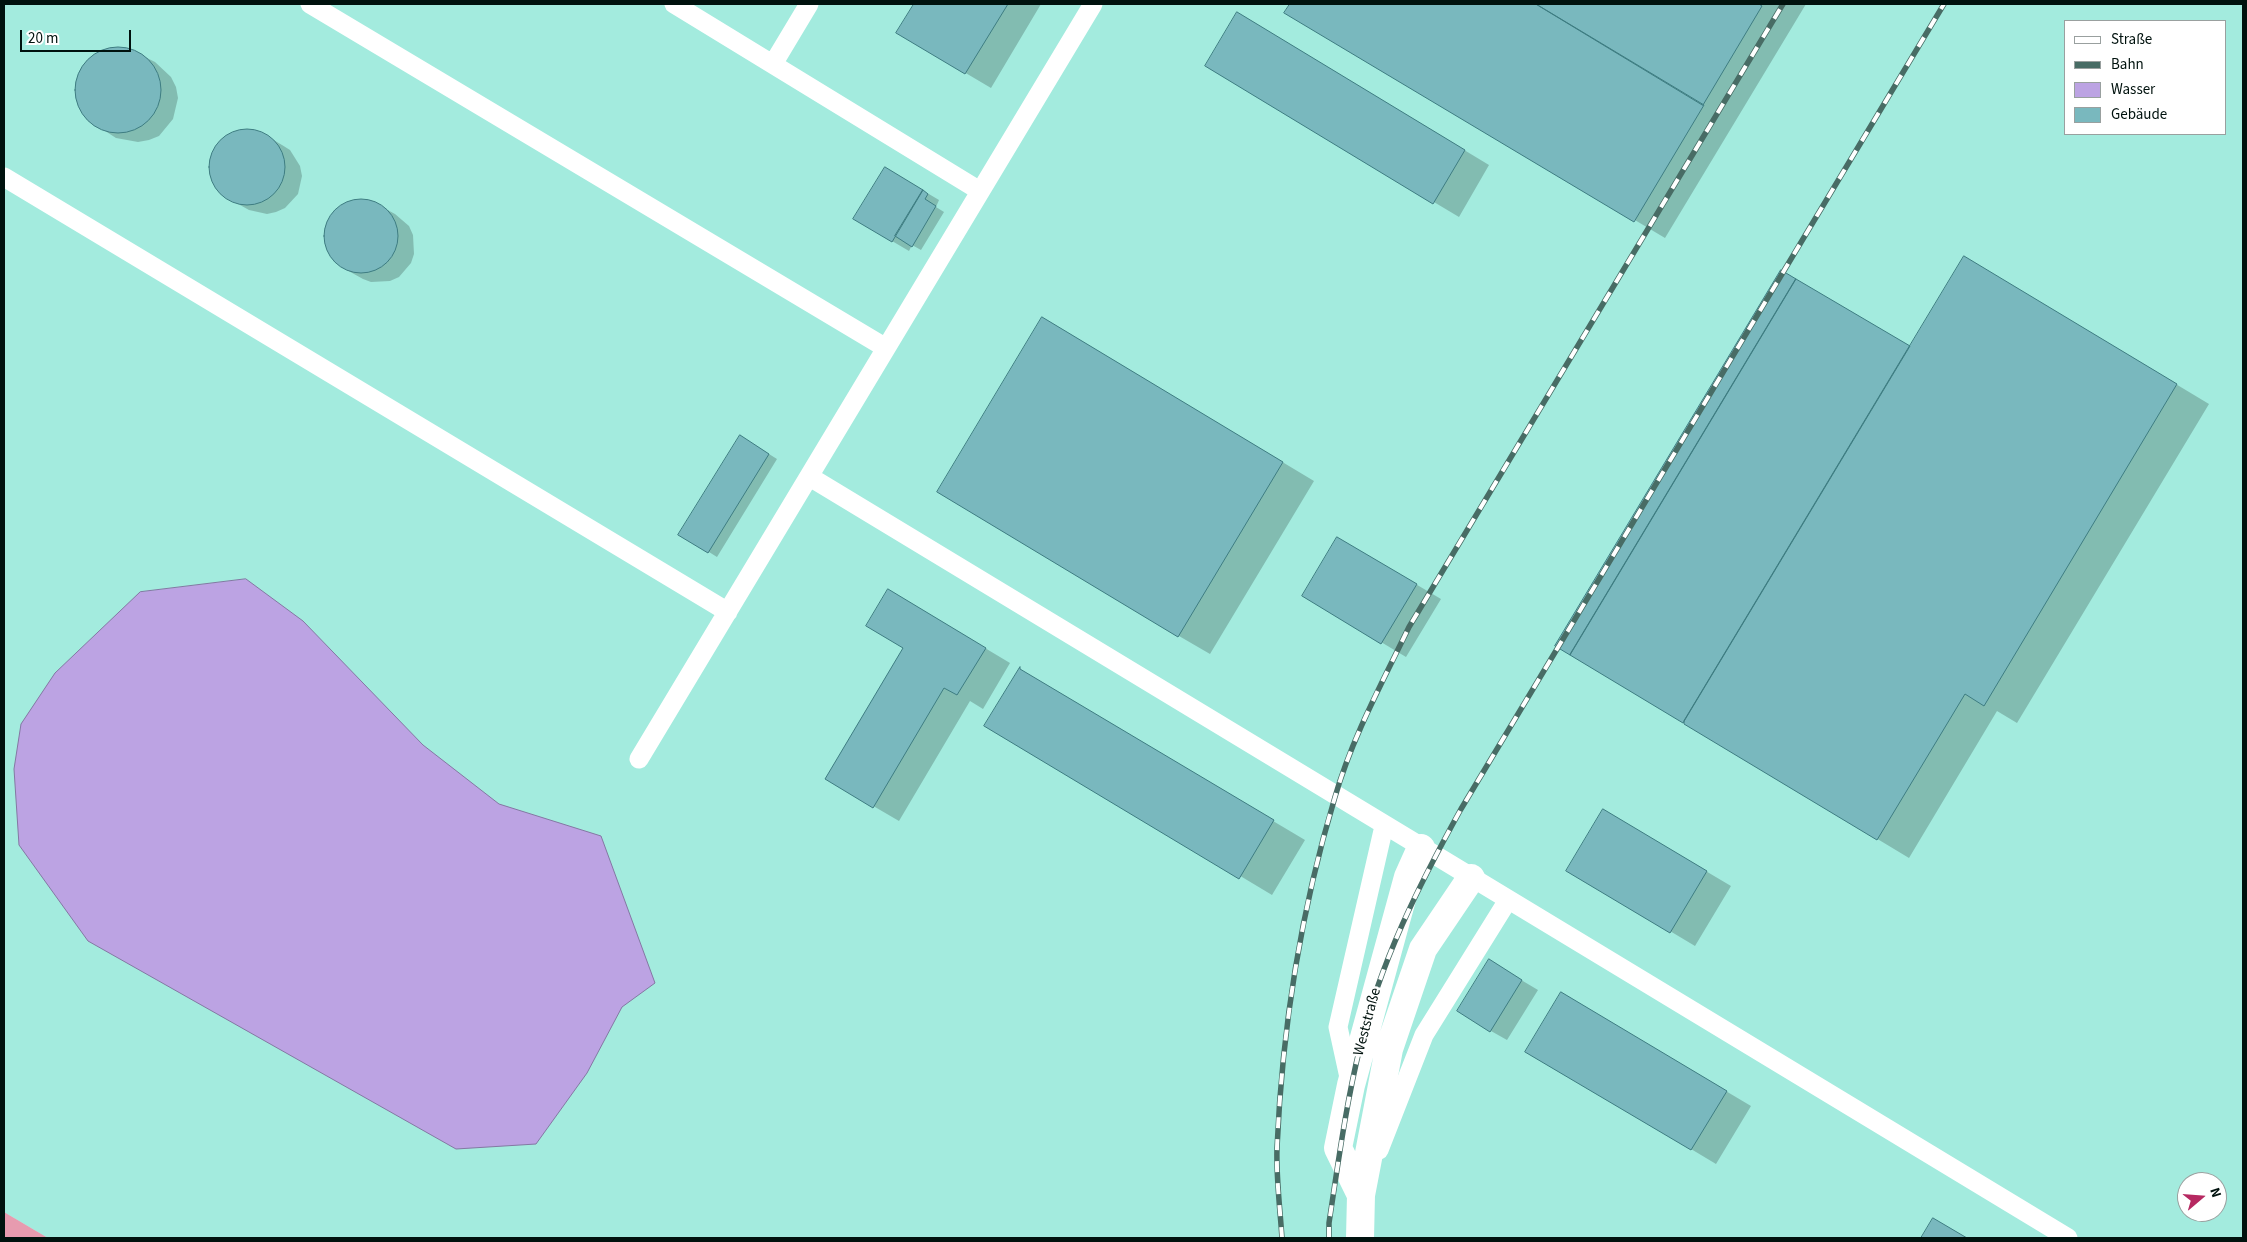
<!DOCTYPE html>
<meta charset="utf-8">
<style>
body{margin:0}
#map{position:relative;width:2247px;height:1242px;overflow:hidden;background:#b9f9ed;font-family:"Source Sans 3",sans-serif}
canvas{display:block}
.frame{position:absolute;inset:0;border:5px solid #00120e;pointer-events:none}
.legend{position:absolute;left:2064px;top:20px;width:162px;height:115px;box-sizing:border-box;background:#fff;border:1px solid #99a09f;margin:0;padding:6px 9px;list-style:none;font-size:15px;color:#00120e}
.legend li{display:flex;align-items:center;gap:10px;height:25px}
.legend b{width:25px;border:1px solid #99a09f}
.north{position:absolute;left:2177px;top:1172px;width:50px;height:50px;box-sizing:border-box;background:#fff;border:1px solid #99a09f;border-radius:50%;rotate:72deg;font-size:14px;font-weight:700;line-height:20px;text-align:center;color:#00120e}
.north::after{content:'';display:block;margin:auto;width:18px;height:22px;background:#b62961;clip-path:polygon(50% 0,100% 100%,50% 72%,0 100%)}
.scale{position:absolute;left:20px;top:30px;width:111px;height:22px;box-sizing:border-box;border:2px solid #00120e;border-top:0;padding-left:6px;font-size:15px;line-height:18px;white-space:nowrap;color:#00120e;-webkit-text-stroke:4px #fff;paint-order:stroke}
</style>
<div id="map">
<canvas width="2247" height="1242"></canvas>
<div class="frame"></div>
<ul class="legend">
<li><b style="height:6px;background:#fff"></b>Straße</li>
<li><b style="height:6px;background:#486c65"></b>Bahn</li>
<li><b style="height:14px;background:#bca3e3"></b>Wasser</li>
<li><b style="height:14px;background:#79b8be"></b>Gebäude</li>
</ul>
<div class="north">N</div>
<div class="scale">20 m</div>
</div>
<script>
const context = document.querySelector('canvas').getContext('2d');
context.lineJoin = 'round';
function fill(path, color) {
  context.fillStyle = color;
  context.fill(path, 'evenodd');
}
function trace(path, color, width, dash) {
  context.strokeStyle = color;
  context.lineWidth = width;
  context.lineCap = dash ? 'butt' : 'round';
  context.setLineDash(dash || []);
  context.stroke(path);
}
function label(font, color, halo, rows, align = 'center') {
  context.font = font + ' "Source Sans 3",sans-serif';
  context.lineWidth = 5;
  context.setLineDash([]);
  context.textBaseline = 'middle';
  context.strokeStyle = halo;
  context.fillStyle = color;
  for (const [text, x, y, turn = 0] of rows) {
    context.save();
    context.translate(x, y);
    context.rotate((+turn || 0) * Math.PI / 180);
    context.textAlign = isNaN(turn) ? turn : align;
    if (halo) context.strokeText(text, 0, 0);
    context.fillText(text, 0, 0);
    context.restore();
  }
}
const built = new Path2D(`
 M4 4H2243V1238H48L4 1212ZM2066 21H2226V134H2066ZM2187 1182H2217V1212H2187Z`);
const forest = new Path2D(`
 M4 1212 48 1238H4Z`);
const water = new Path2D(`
 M246 579 303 621 423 745 499 804 601 836 655 983 622 1007 587 1073 536 1144 456 1149 88 941 19 845 14 769 21 724 55 673 140 592Z`);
const shadow = new Path2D(`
 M915 4H1041L991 88 898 33Z
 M1291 4H1806L1665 238 1286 12Z
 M1262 28 1489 165 1459 217 1206 66Z
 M127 48 155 62 171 77 176 87 178 98 173 119 159 136 149 140 138 142 116 138 99 127 82 113 76 92 80 71 87 62 105 50Z
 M245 131 265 135 282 145 290 150 300 166 302 176 298 194 285 208 276 212 267 214 249 210 231 200 217 187 213 179 212 160 215 151 227 136Z
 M885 168 939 200 936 207 944 212 921 250 912 245 909 251 892 241Z
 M369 200 395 214 409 226 413 235 414 254 411 263 399 277 390 281 371 282 363 279 345 269 331 256 327 247 326 228 334 212 350 201Z
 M1996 276 2209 404 2017 723 1997 711 1909 858 1557 646Z
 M1074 337 1314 481 1210 654 1179 636Z
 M748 441 777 459 717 557 680 534Z
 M1363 553 1441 599 1406 657 1381 642Z
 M913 605 1010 663 983 709 970 701 899 821 827 779 905 647Z
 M1051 689 1305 840 1272 895 987 724Z
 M1628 825 1731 886 1695 946 1568 870Z
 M1506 971 1538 990 1507 1040 1491 1031Z
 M1586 1008 1751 1106 1716 1164 1691 1149Z`);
const building = new Path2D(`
 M914 4H1008L965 74 896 33Z
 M1290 4H1536L1704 105 1634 222 1284 13Z
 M1536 4H1759L1762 6 1703 105Z
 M1237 12 1465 150 1433 204 1205 66Z
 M75 90a43 43 0 1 1 86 0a43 43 0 1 1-86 0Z
 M209 167a38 38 0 1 1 76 0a38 38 0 1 1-76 0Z
 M885 167 923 190 892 242 853 219Z
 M923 190 928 194 925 199 936 206 912 247 895 236Z
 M324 236a37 37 0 1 1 74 0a37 37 0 1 1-74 0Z
 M1964 256 2177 384 1984 706 1965 694 1877 840 1684 724V721Z
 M1781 270 1796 279 1570 655 1555 646Z
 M1796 279 1910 346 1683 723 1570 655Z
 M1042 317 1283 462 1178 637 937 492Z
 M740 435 769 454 708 553 678 535Z
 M1337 537 1417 584 1381 644 1302 596Z
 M888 589 986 648 957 695 944 688 873 808 825 779 903 648 866 626Z
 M1020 667V669L1274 820 1239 879 984 726Z
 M1603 809 1707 871 1670 933 1566 871Z
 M1489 959 1522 980 1490 1032 1457 1011Z
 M1561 992 1727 1091 1691 1150 1525 1052Z
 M1933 1218 1967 1238H1921Z`);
const lane = new Path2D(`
 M310 4 886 348
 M674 4 980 191
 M773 64 809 4
 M4 177 728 612
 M810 477 2068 1238
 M639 759 1093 4
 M1350 1082 1338 1027 1384 826
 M1379 1150 1424 1035 1508 900`);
const street = new Path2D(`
 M1361 1195 1338 1148 1351 1085 1408 877 1421 848
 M1360 1238 1361 1195 1389 1049 1423 949 1471 878`);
const rail = new Path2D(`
 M1282 1238C1280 1208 1276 1177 1277 1148 1282 1030 1301 910 1335 797 1352 738 1382 683 1409 627L1783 4
 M1329 1238V1223C1338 1164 1346 1104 1360 1047 1380 962 1419 885 1461 809L1944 4`);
const streetNames = [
 ["Weststraße",1368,1022,-75]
];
fill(built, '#a3ebde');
fill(forest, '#e79baf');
fill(water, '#bca3e3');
trace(water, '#8478a3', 1);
fill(shadow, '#0003');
fill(building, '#79b8be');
trace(building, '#3e7d82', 1);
trace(lane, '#fff', 19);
trace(street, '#fff', 28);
trace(rail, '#486c65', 5.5);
trace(rail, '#fff', 4, [11]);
label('15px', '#00120e', '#fff', streetNames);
</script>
